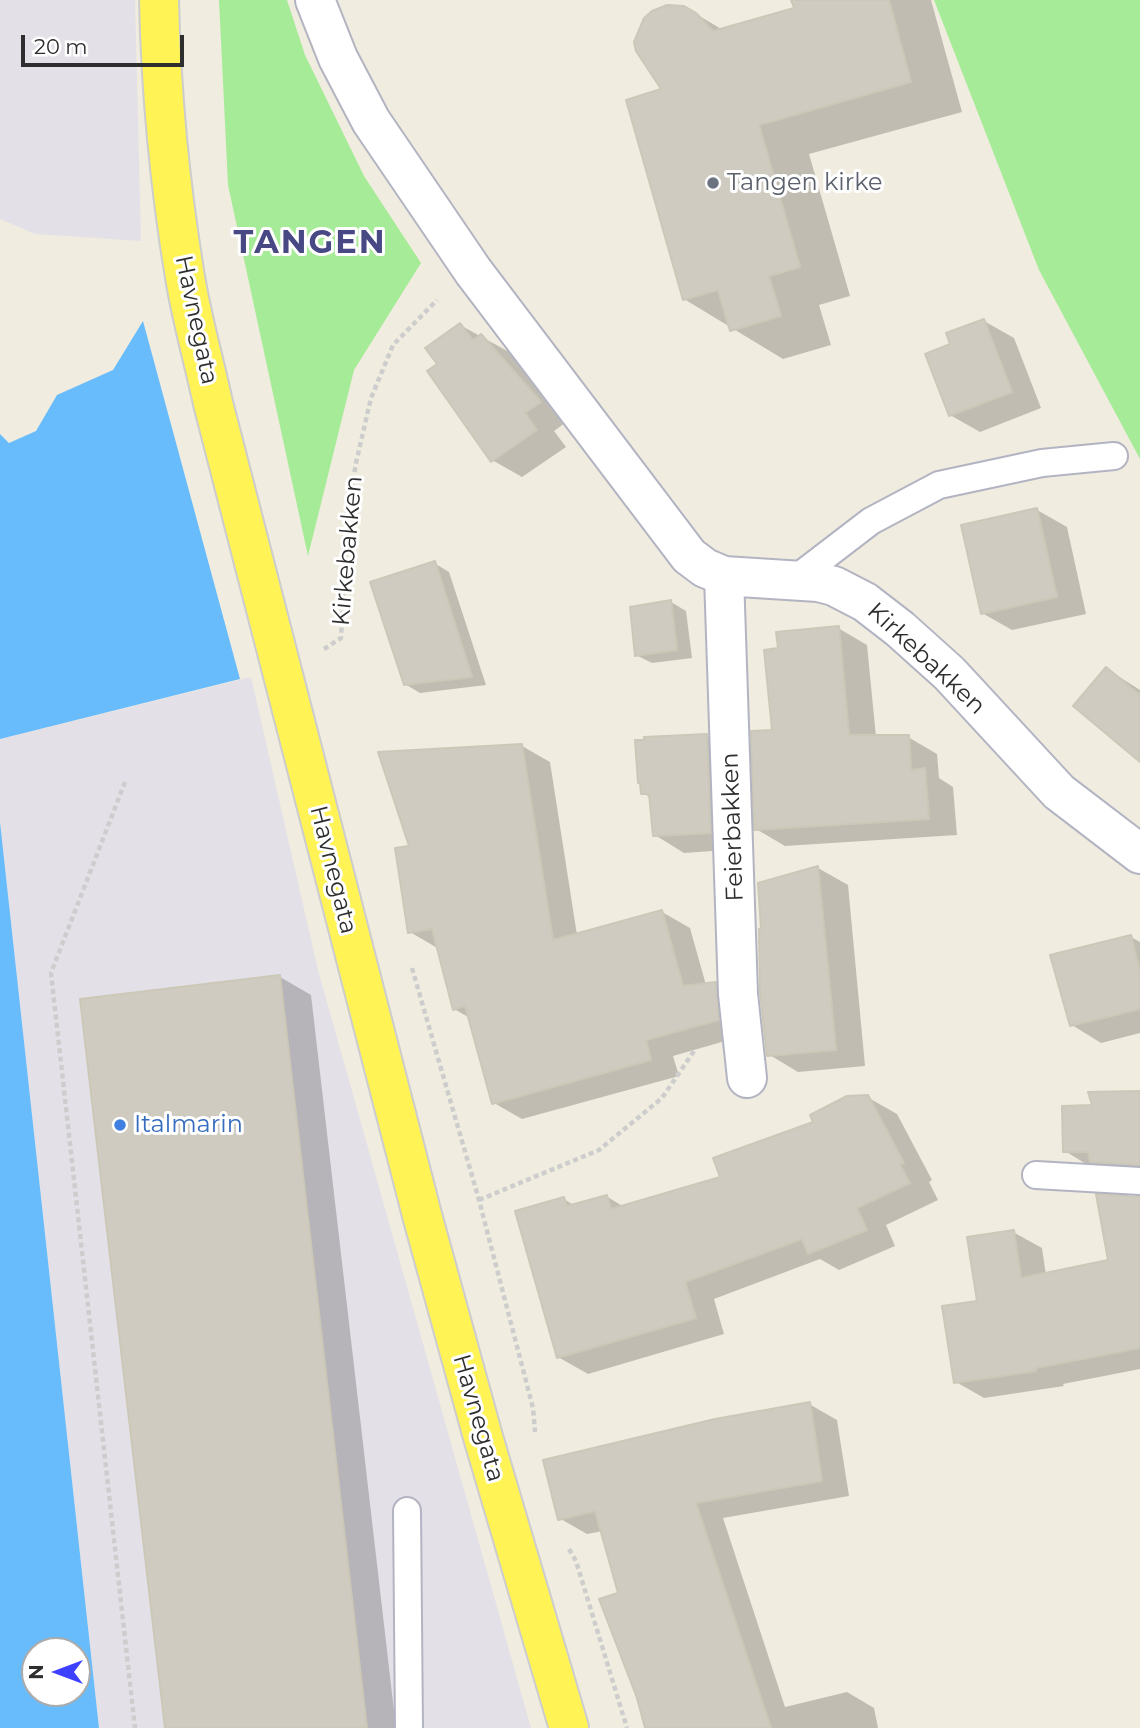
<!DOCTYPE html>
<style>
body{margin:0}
#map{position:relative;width:1140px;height:1728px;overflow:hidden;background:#f0ecdf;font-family:Montserrat,sans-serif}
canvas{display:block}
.north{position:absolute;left:21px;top:1637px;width:70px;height:70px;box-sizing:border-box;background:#fff;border:2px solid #ababab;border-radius:50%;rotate:270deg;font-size:19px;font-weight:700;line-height:28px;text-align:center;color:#2e2e2e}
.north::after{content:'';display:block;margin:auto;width:24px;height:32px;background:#3d41ff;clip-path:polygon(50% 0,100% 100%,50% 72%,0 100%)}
.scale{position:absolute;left:21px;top:35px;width:163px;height:32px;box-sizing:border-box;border:4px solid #2e2e2e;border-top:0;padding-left:9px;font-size:21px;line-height:24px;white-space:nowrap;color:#2e2e2e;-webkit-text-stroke:5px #fff;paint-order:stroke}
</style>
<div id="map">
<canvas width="1140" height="1728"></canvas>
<div class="north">N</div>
<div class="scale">20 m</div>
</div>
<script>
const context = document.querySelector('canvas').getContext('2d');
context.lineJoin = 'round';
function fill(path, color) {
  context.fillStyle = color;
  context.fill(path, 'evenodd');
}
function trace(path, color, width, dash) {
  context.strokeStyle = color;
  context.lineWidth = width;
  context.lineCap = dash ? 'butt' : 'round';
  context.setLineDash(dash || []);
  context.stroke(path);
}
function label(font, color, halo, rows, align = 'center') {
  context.font = font + ' Montserrat,sans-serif';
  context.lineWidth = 6;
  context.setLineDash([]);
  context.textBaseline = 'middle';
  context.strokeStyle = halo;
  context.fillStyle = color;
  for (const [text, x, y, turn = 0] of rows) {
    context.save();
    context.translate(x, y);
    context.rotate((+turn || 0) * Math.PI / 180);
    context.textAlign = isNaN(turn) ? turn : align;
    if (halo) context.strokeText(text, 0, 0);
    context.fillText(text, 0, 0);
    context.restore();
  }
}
const industrial = new Path2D(`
 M0 0H135L141 241 35 234 0 219Z
 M251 677 318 970 531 1728H99L0 823V739Z`);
const green = new Path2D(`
 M219 0H287L305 55 364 176 421 263 354 370 308 556 228 185Z
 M934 0H1140V459L1039 270Z`);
const water = new Path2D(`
 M143 321 240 679 0 739V434L9 443 36 431 57 395 113 370Z
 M0 822 99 1728H0ZM77 1651V1693H35V1651Z`);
const shadow = new Path2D(`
 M793 0H931L962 112 809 154 850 296 819 305 831 345 783 359 684 299 664 90 696 14 723 30 796 9Z
 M984 321 1014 338 1041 408 980 432 950 415Z
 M460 325 511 353 569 420 554 431 566 447 522 477 492 460 440 364Z
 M1037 510 1067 527 1086 614 1012 630 982 613Z
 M434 563 449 572 486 685 420 693 405 684Z
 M671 602 686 611 692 658 652 663 636 655Z
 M838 628 867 645 876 737H908L937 754 939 778 953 787 957 835 785 846 756 829 774 732 780 650Z
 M1107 669 1140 690V761Z
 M707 736 737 753 740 849 684 853 655 835 651 798 643 793 646 741Z
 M522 746 550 762 577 935 662 912 690 928 706 985 715 984 744 1000 746 1035 673 1056 679 1076 522 1119 494 1103 470 1018 454 1009 439 949 410 932 411 847Z
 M818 868 848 885 865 1066 798 1072 768 1054Z
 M1131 937 1140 942V1033L1101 1043 1072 1025Z
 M280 977 311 995 396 1728H167Z
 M1140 1093V1180L1094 1169 1065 1151 1094 1107Z
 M867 1097 897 1114 932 1180 929 1182 938 1200 886 1225 895 1246 839 1270 820 1259 714 1299 724 1334 588 1374 558 1357 564 1199 575 1206 606 1196 624 1207 722 1178 816 1122Z
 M1140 1198V1369L1063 1384 1064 1386 984 1398 956 1382 979 1302 1013 1232 1042 1248 1046 1275 1110 1262Z
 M809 1404 837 1420 849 1496 723 1518 785 1707 847 1692 874 1708 878 1728H647L620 1594 603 1531 587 1534 559 1518Z`);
const building = new Path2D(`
 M791 0H889L911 82 759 125 800 267 769 276 781 316 730 331 718 290 683 300 626 100 661 89 636 51 634 42 644 18 652 11 667 5 684 6 696 13 713 31 794 8Z
 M984 319 1012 392 949 416 925 354 950 344 946 333Z
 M460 323 473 340 481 334 541 402 525 413 537 430 491 462 427 371 437 364 425 348Z
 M1037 508 1057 597 981 614 961 525Z
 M435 561 472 677 404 685 370 582Z
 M671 600 677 650 635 656 630 607Z
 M839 626 849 735H909L911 770 925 768 929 819 754 830 751 731 772 730 764 650 778 648 776 632Z
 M1106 667 1140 695V762L1073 706Z
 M707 734 711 833 653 836 649 794H641L640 783H638L635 740H644V737Z
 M522 744 553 940 662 910 683 986 716 982 719 1020 646 1040 651 1060 492 1104 465 1006 453 1010 432 929 408 933 395 848 409 846 378 752Z
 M818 866 836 1050 767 1056 760 992 759 929H761L758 883Z
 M1131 935 1140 971V1009L1070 1026 1050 955Z
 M280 975 367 1728H165L80 999Z
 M1140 1091V1165L1090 1162 1088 1152H1063L1062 1106 1092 1105 1088 1092Z
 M868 1095 904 1163 900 1165 910 1183 857 1208 867 1230 808 1254 802 1239 685 1282 696 1318 557 1358 515 1211 564 1197 567 1206 607 1195 611 1209 720 1177 713 1158 813 1122 810 1115 847 1096Z
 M1096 1194 1140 1197V1348L1036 1368V1371L954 1383 942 1306 977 1301 967 1237 1014 1230 1021 1278 1108 1260Z
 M810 1402 822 1481 696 1503 771 1728H645L637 1698 599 1599 618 1593 595 1511 558 1520 543 1460 715 1419Z`);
const path = new Path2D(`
 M324 649 341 638 347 516 356 463 371 398 393 345 437 300
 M125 782 51 973 135 1728
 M412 968 479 1200 533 1408 535 1432
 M479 1200 599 1150 662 1098 694 1051
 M569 1549 576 1561 627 1728`);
const service = new Path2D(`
 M794 580 871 521 939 485 1042 463 1114 456
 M1036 1175 1140 1181
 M407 1511 409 1728`);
const minor = new Path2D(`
 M315 0 338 58 371 121 473 271 689 556 705 568 724 576 818 582 834 586 865 602 900 629 949 673 1059 792 1140 854
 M724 576 738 994 747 1078`);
const primary = new Path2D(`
 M159 0C161 93 170 186 185 277 192 320 204 361 213 403L422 1215 483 1437 569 1728`);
const markers = [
 [713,183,7,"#6b7280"],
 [120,1125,7,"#3f7fe0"]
];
const worshipNames = [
 ["Tangen kirke",727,183]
];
const streetNames = [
 ["Havnegata",196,320,78],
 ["Kirkebakken",348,551,-85],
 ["Kirkebakken",926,659,43],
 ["Feierbakken",733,827,-92],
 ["Havnegata",333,870,76],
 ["Havnegata",478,1418,74]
];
const shopNames = [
 ["Italmarin",134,1125]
];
const districtNames = [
 ["TANGEN",310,244]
];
fill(industrial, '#e4e0e8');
fill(green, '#a6eb97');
fill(water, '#69bcfb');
fill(shadow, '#0003');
fill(building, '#cfcbc1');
trace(building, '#ccc8b8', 2);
trace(service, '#b3b4c2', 30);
trace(minor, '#b3b4c2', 42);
trace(primary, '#cdcdcd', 42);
trace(path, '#cdcdcd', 4.5, [5, 3.5]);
trace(service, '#fff', 26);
trace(minor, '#fff', 38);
trace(primary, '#fff356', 38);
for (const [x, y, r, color] of markers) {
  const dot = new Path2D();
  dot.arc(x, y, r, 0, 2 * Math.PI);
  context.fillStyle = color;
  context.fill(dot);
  trace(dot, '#fff', 2.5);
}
label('24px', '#5b616d', '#fff', worshipNames, 'left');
label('24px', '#2e2e2e', '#fff', streetNames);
label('24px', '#366cbe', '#fff', shopNames, 'left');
context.letterSpacing = '2px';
label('bold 32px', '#484984', '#fff', districtNames);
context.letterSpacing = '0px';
</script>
